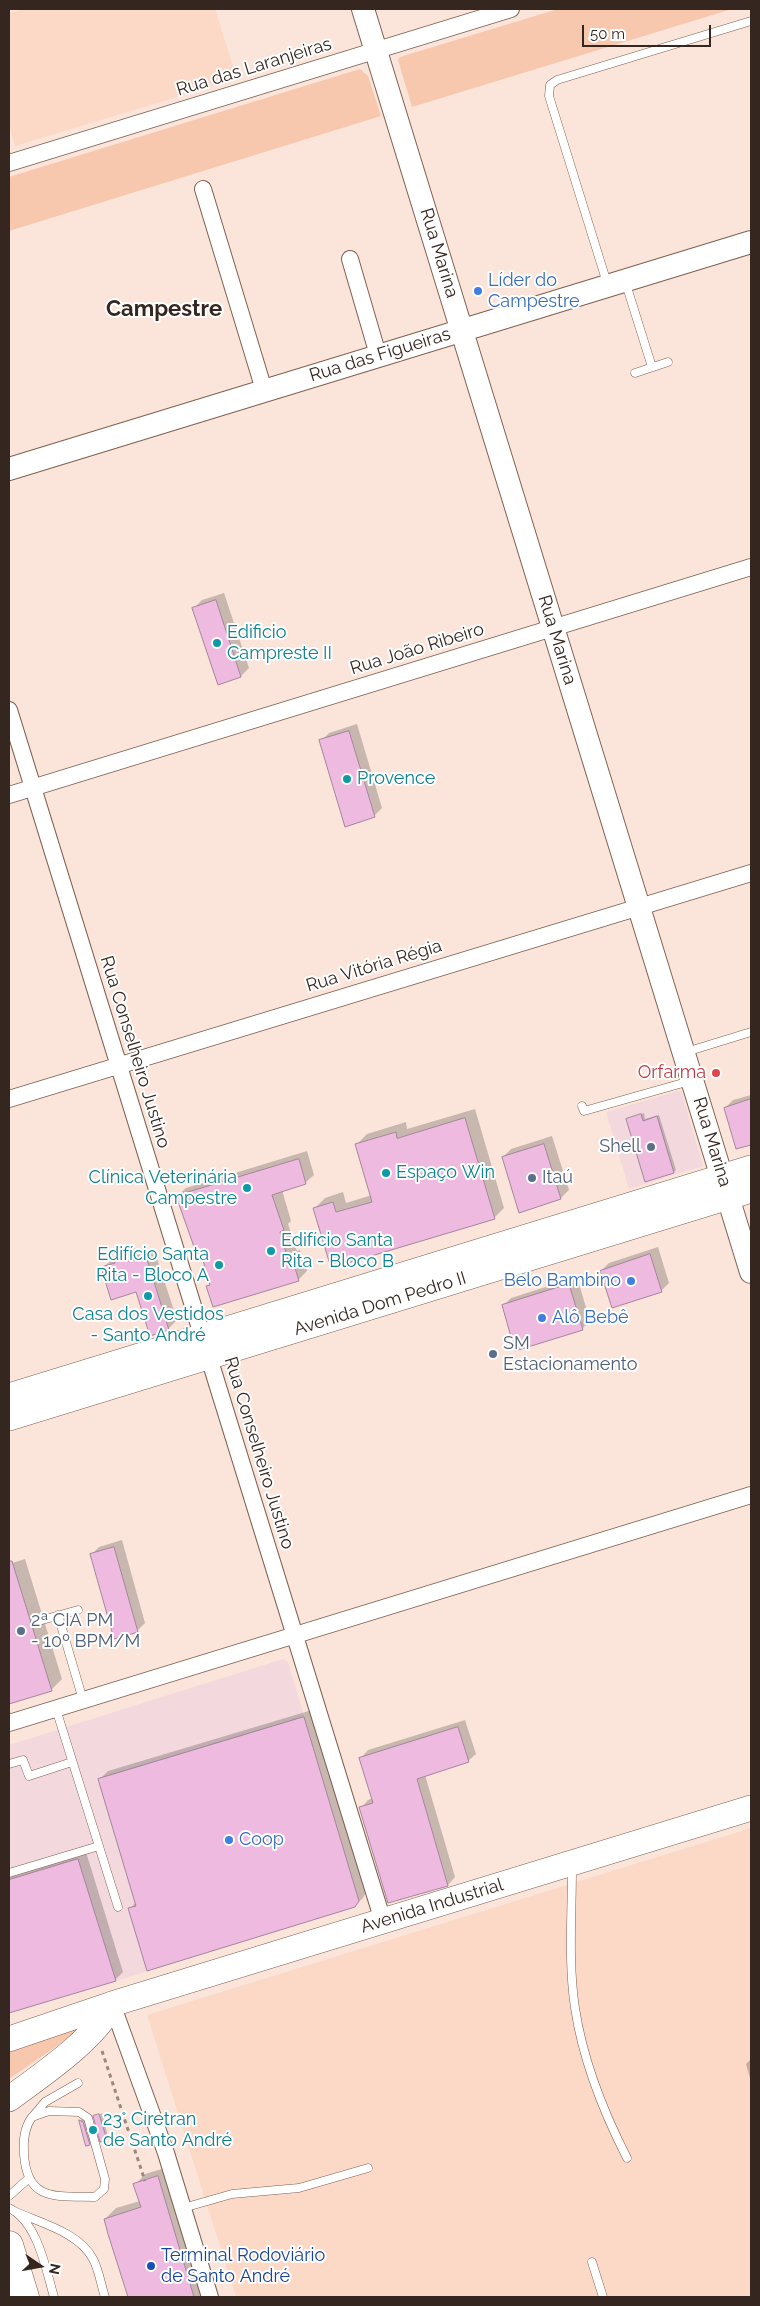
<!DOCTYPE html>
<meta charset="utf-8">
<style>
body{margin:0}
#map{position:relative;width:760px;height:2306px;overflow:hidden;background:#fbe5da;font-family:Raleway,sans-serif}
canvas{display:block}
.frame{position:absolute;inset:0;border:10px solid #352720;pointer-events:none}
.north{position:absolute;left:15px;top:2241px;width:50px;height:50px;-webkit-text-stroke:4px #fff;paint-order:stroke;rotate:102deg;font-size:14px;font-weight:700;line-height:20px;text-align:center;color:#352720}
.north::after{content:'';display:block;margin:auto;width:18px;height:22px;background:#352720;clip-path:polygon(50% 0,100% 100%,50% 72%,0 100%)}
.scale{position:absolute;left:582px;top:25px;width:129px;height:22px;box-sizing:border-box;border:2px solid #352720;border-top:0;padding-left:6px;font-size:15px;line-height:18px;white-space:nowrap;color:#352720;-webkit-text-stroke:4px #fff;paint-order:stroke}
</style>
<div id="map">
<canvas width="760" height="2306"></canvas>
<div class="frame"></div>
<div class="north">N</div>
<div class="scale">50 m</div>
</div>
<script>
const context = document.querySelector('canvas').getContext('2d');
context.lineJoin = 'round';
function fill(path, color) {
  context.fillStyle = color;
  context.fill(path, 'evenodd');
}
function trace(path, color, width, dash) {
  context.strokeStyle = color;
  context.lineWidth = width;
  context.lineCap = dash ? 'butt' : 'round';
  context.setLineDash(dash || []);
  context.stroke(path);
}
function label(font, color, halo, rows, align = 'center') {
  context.font = font + ' Raleway,sans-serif';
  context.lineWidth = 4;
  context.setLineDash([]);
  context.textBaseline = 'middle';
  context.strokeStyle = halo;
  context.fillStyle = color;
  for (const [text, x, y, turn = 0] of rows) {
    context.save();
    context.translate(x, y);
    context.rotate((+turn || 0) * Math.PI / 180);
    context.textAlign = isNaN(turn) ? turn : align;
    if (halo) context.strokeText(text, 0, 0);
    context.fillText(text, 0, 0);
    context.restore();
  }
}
const commercial = new Path2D(`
 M681 1090 703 1166 629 1189 606 1112Z
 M283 1659 288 1662 359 1901 355 1907 116 1981 78 1860 9 1880V1745Z`);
const built = new Path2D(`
 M24 9H215L237 79 15 146 9 124V13Z
 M751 1828V2297H236L147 2015Z`);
const green = new Path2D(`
 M558 9H732L412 107 398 60 400 57Z
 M360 69 368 76 381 116 9 231V177Z
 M76 2026 80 2030 9 2079V2047Z`);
const shadow = new Path2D(`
 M224 593 249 668 241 676 194 608 202 600Z
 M357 724 382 808 374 816 321 741 329 733Z
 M751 1095V1144L737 1148 725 1108 733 1100Z
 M475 1109 504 1208 494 1218 332 1267 315 1208 325 1198 343 1192 346 1203 372 1195 357 1144 367 1134 406 1122 407 1129Z
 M644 1113 645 1119 659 1115 676 1170 674 1172 628 1119Z
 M552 1136 569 1190 561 1198 520 1211 503 1157 511 1149Z
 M307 1151 314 1175 305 1183 282 1190 291 1221 288 1224 297 1251 300 1250 307 1271 298 1280 208 1286 211 1283 203 1255 177 1196 186 1188Z
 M134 1247 137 1255 154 1249 177 1320 169 1328 151 1334 137 1290 102 1268 123 1251Z
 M658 1247 669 1283 661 1291 601 1271 609 1263Z
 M577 1277 590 1321 582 1329 503 1306 511 1298Z
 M122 1540 145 1623 137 1631 91 1555 99 1547Z
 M25 1559 62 1679 51 1690 9 1703V1564Z
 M312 1710 366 1892 363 1898 354 1906 130 1909 136 1902 100 1779 108 1771Z
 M465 1720 476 1754 468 1761 425 1775 455 1877 448 1885 361 1808 368 1800 373 1798 361 1758 368 1750Z
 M86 1852 123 1972 115 1980 9 2012V1875Z
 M751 2059V2082L746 2064Z
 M102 2113 108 2137 106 2139 95 2117Z
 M82 2119 85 2120 91 2141 87 2144 80 2121Z
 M168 2167 208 2297H130L105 2219 116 2208 140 2201 135 2185 145 2174Z`);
const building = new Path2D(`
 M216 600 241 677 218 685 192 608Z
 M349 731 375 817 345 827 319 740Z
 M751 1099V1145L736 1149 724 1108Z
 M641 1114 643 1121 657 1116 674 1173 645 1182 626 1119Z
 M465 1118 495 1219 331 1268 313 1208 333 1202 336 1212 372 1202 355 1144 396 1132 397 1138Z
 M544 1144 561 1199 519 1213 502 1157Z
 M299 1159 306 1184 272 1195 284 1230 280 1232 288 1259 292 1258 299 1281 213 1307 206 1286 210 1285 202 1257 198 1258 176 1196Z
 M126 1254 129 1262 146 1256 169 1330 150 1336 136 1292 111 1300 101 1267 115 1263 113 1258Z
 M650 1254 662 1292 612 1308 600 1271Z
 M569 1284 583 1330 515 1351 502 1305Z
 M114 1547 138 1632 114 1639 90 1554Z
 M9 1561H12L52 1691 9 1704Z
 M304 1717 359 1901 355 1907 147 1971 128 1908 136 1906 98 1779Z
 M458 1727 469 1762 417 1779 448 1886 388 1903 359 1807 373 1803 359 1758Z
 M78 1859 116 1981 9 2013V1880Z
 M99 2114 107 2140 100 2142 93 2116Z
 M79 2120 83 2122 90 2145 86 2146Z
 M158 2176 194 2297H128L108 2234 104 2219 141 2207 133 2184Z`);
const path = new Path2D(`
 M102 2051 145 2181`);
const lane = new Path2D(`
 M607 283 549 96 550 85 557 80 751 21
 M626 284 652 367
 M635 373 668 362
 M686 1052 751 1032
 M582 1106 584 1111 690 1081
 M58 1615 83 1700
 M35 1622 78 1610
 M56 1709 118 1907
 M9 1764 23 1760 29 1776 72 1762
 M572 1868C572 1914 568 1962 575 2008 583 2061 603 2111 627 2158
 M9 1873 99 1846
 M49 2111 79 2112 88 2118 105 2179 104 2189 95 2197C56 2196 27 2202 24 2154 23 2140 24 2128 32 2117Z
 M34 2115 45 2102 78 2083
 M9 2196 28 2179
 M9 2208C38 2222 46 2270 54 2297
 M183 2208 232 2194 299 2188 368 2168
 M14 2211C40 2223 79 2232 93 2259 99 2270 101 2285 105 2297
 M592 2262 603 2297`);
const street = new Path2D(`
 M9 163 511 9
 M203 189 264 390
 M350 259 378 355
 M9 710 383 1921
 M9 795 751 567
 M9 1099 751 873
 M9 1723 751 1495
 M112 2004 166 2153 210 2297`);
const secondary = new Path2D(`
 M363 9 751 1272
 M9 469 751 242`);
const primary = new Path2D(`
 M9 1396 751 1168
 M9 1418 751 1190
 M9 2039 112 2004 751 1808
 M9 2099C39 2077 97 2038 112 2004`);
const highway = new Path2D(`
 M9 2245 25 2297`);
const markers = [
 [478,291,5,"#3f7fe0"],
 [217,643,5,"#0f9aa8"],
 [347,779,5,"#0f9aa8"],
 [716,1073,5,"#e0444e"],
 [651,1147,5,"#5c6f8a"],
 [386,1173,5,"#0f9aa8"],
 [532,1178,5,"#5c6f8a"],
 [247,1188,5,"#0f9aa8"],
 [271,1251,5,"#0f9aa8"],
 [219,1265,5,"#0f9aa8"],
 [631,1281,5,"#3f7fe0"],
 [148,1296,5,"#0f9aa8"],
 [542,1318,5,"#3f7fe0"],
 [493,1354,5,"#5c6f8a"],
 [21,1631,5,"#5c6f8a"],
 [229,1840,5,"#3f7fe0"],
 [93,2130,5,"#0f9aa8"],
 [151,2266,5,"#1a4fb4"]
];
const streetNames = [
 ["Rua das Laranjeiras",254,67,-17],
 ["Rua Marina",439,253,73],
 ["Rua das Figueiras",380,355,-17],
 ["Rua Marina",557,640,73],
 ["Rua João Ribeiro",417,649,-17],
 ["Rua Vitória Régia",374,966,-17],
 ["Rua Conselheiro Justino",135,1052,73],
 ["Rua Marina",712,1142,73],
 ["Avenida Dom Pedro II",380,1304,-17],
 ["Rua Conselheiro Justino",259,1453,73],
 ["Avenida Industrial",432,1906,-17]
];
const shopNames = [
 ["Líder do",488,281],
 ["Campestre",488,302],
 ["Belo Bambino",621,1281,"right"],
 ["Alô Bebê",552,1318],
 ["Coop",239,1840]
];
const cultureNames = [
 ["Edificio",227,633],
 ["Campreste II",227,654],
 ["Provence",357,779],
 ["Espaço Win",396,1173],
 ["Clínica Veterinária",237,1178,"right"],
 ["Campestre",237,1199,"right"],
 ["Edifício Santa",281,1241],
 ["Rita - Bloco B",281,1262],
 ["Edifício Santa",209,1255,"right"],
 ["Rita - Bloco A",209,1276,"right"],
 ["Casa dos Vestidos",148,1315,"center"],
 ["- Santo André",148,1336,"center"],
 ["23° Ciretran",103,2120],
 ["de Santo André",103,2141]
];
const healthNames = [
 ["Orfarma",706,1073]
];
const serviceNames = [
 ["Shell",641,1147,"right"],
 ["Itaú",542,1178],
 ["SM",503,1344],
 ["Estacionamento",503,1365],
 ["2ª CIA PM",31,1621],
 ["- 10º BPM/M",31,1642]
];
const transitNames = [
 ["Terminal Rodoviário",161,2256],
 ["de Santo André",161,2277]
];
const districtNames = [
 ["Campestre",164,309]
];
fill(commercial, '#f3d9dd');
fill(built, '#fcd8c7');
fill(green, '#f7c7ae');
fill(shadow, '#0003');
fill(building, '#eebae0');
trace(building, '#a4869c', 1);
trace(lane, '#7f6050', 9);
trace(street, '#7f6050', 18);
trace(secondary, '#7f6050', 24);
trace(primary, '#7f6050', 26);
trace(highway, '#7f6050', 29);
trace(path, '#9a887f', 3, [4, 4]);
trace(lane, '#fff', 8);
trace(street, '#fff', 16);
trace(secondary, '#fff', 22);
trace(primary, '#fff', 25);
trace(highway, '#fff', 28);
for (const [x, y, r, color] of markers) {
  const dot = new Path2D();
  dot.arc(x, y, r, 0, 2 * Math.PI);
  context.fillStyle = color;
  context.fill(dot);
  trace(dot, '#fff', 2);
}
label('18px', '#352720', '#fff', streetNames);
label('18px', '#366cbe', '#fff', shopNames, 'left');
label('18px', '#0d838f', '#fff', cultureNames, 'left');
label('18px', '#be3a42', '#fff', healthNames, 'right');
label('18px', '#4e5e75', '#fff', serviceNames, 'left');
label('18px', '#164399', '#fff', transitNames, 'left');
label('bold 22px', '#352720', '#fff', districtNames);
</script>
